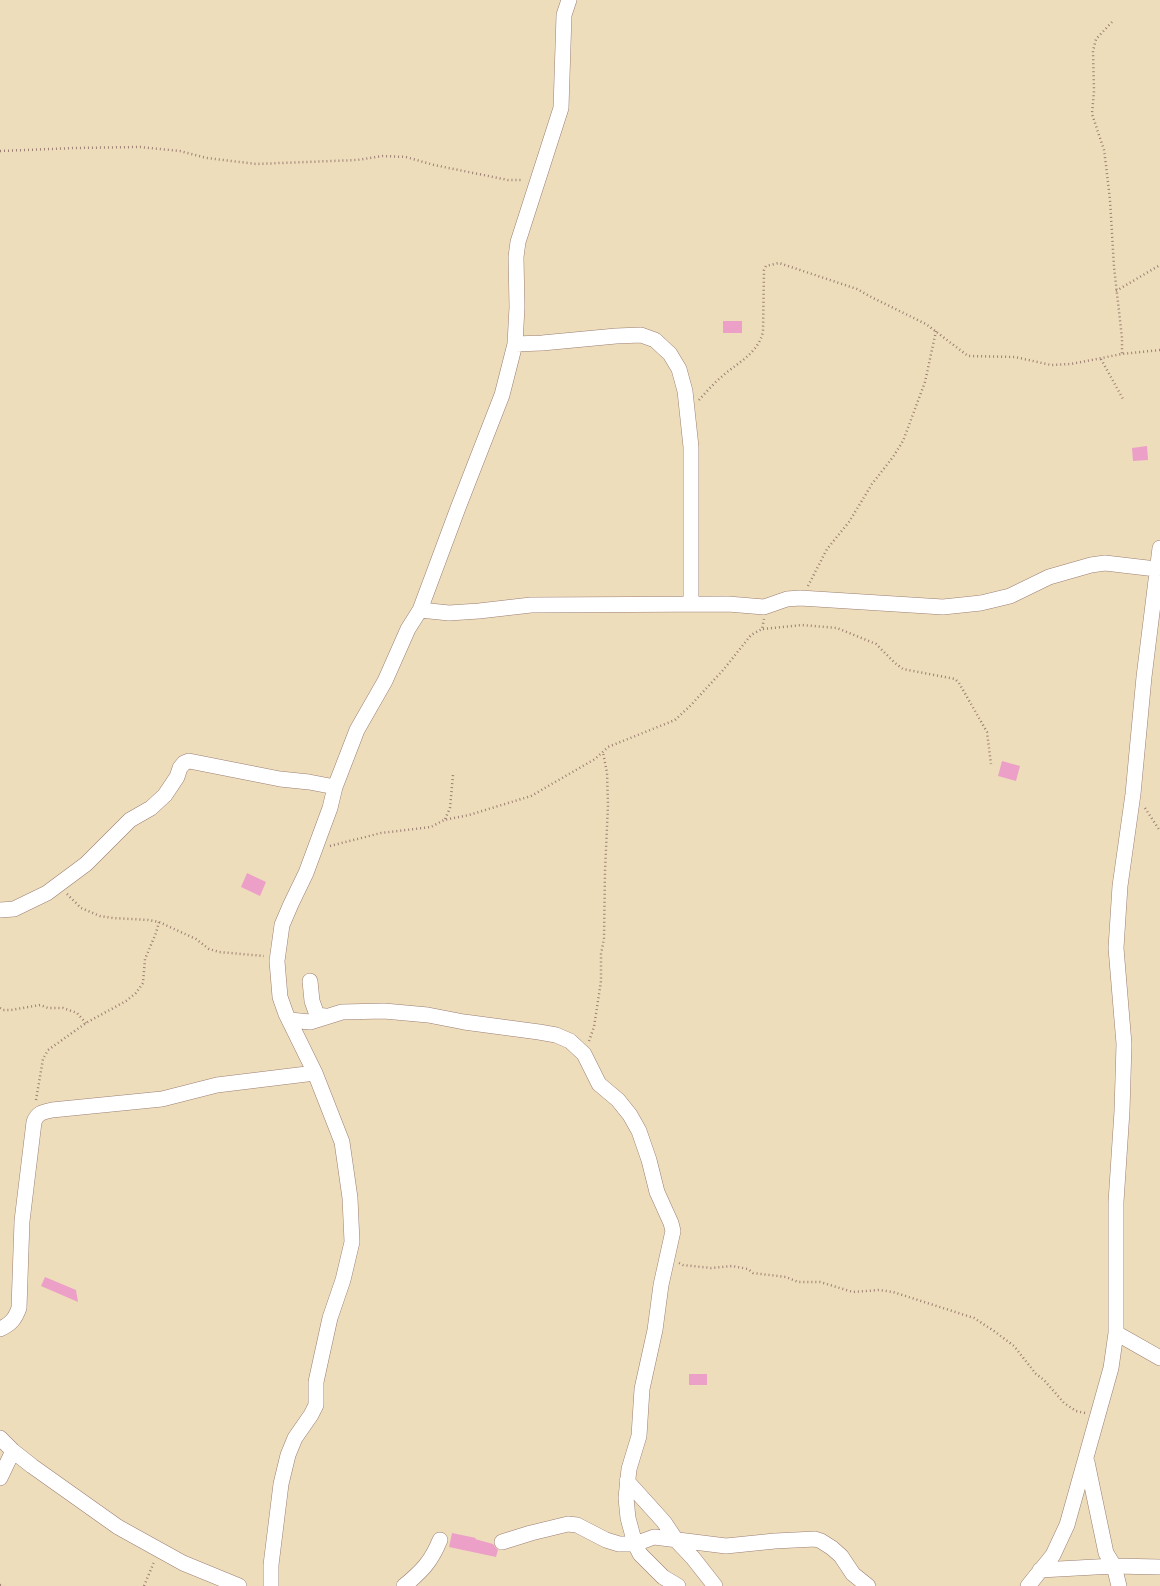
<!DOCTYPE html>
<style>
body{margin:0}
canvas{display:block;background:#edb}
</style>
<canvas width="1160" height="1586"></canvas>
<script>
const context = document.querySelector('canvas').getContext('2d');
context.lineJoin = 'round';
function fill(path, color) {
  context.fillStyle = color;
  context.fill(path, 'evenodd');
}
function trace(path, color, width, dash) {
  context.strokeStyle = color;
  context.lineWidth = width;
  context.lineCap = dash ? 'butt' : 'round';
  context.setLineDash(dash || []);
  context.stroke(path);
}
const building = new Path2D(`
 M723 321H742V333H723Z
 M1147 446 1148 460 1133 461 1132 448Z
 M1002 761 1020 766 1016 781 998 776Z
 M247 873 266 882 260 896 241 887Z
 M45 1277 76 1290 78 1302 41 1286Z
 M689 1374H707V1385H689Z
 M452 1533 476 1538 475 1539 493 1544 498 1550 496 1557 449 1547Z`);
const path = new Path2D(`
 M1112 22 1096 39 1093 51 1094 91 1092 114 1104 150 1106 165 1110 200 1114 267 1122 338V354
 M0 151 75 148 140 147 180 151 207 158 256 164 357 160 383 156 406 157 434 165 508 180H523
 M1116 291 1160 265
 M1101 359 1123 399
 M699 400C707 391 716 381 726 373 741 361 758 352 763 332L764 270 766 266 779 263 857 289 873 298 926 324 968 356 1015 357 1051 365 1071 364 1122 354 1160 350
 M808 586 827 549 849 522 872 484 893 457 903 441 925 382 936 331
 M763 629 802 625 837 628 876 644 895 663 903 669 955 679 959 683 987 732 991 764
 M1145 808 1160 831
 M445 819 450 808 453 775
 M330 846 381 833 431 827 444 820 469 815 531 796 595 759 608 747 675 720 692 704 724 669 751 635 762 629 764 619
 M67 894 81 908 100 916 113 918 148 920 159 922 196 939 209 949 219 952 264 956
 M0 1008 3 1010H11L40 1005 48 1008H63L77 1013 86 1023
 M589 1041 594 1027 601 981V954L604 939 605 871 608 805 607 773 603 752
 M36 1100 43 1059 48 1050 86 1023 126 1001 136 993 143 983 145 959 156 933 159 922
 M679 1263 683 1265 711 1268 732 1266 748 1269 753 1273 786 1277 798 1282H820L853 1292 879 1290 893 1292 974 1318 994 1331 1014 1346 1036 1374 1044 1380 1064 1403 1076 1411 1085 1413
 M0 1585 4 1586
 M144 1586 154 1562`);
const minor = new Path2D(`
 M515 344 542 343 616 336 641 335 655 340 670 354 679 369 685 391 691 447V604
 M420 610 449 613 479 611 531 605 728 604 764 607 787 599 800 598 943 607 981 603 1010 596 1049 577 1091 565 1105 563 1156 569
 M0 910 14 909 47 893 86 864 130 820 151 808 165 795 177 777 180 768 184 763 189 761 280 779 309 782 335 787
 M310 981 312 1001 317 1015 325 1016
 M290 1020 310 1022 342 1012 384 1011 428 1015 464 1022 539 1032 556 1035 570 1041 584 1054 599 1084 618 1100 630 1115 639 1131 649 1160 657 1192 671 1223 673 1231 661 1285 655 1330 642 1389 639 1436 629 1469 626 1498 628 1518 635 1544 640 1554 663 1577 678 1586
 M0 1329C11 1324 15 1319 19 1308L22 1221 34 1122C37 1113 43 1112 52 1110L162 1099 217 1085 315 1073
 M1116 1333 1160 1358
 M0 1438 13 1451 32 1466 118 1527 183 1563 239 1586
 M1087 1462 1106 1553 1114 1566 1119 1586
 M0 1478 13 1451
 M627 1481 664 1522 676 1540 693 1558 715 1586
 M502 1542 531 1533 568 1524 577 1525 606 1540 619 1544H635L654 1537 726 1546 775 1541 815 1539 821 1541 832 1548 841 1556 853 1574 868 1586
 M1040 1570 1114 1566 1160 1567
 M271 1586V1565L281 1484 288 1455 295 1438 311 1415 316 1405V1382L321 1359 330 1318 343 1280 352 1242 350 1198 342 1142 315 1073 286 1014 280 997 277 961 282 925 291 904 306 873 330 808 335 787 357 730 385 681 408 629 420 610 458 508 502 395 515 344 517 307 516 257 518 242 561 108 564 15 569 0
 M404 1586C422 1571 431 1562 440 1540
 M1028 1586 1053 1555 1067 1525 1111 1368 1116 1333V1202L1122 1111 1124 1044 1116 948 1120 886 1133 794 1144 677 1160 548`);
fill(building, '#eca0c7');
trace(minor, '#9c7e73', 16);
trace(path, '#9c7e73', 2.5, [1, 3]);
trace(minor, '#fff', 15);
</script>
